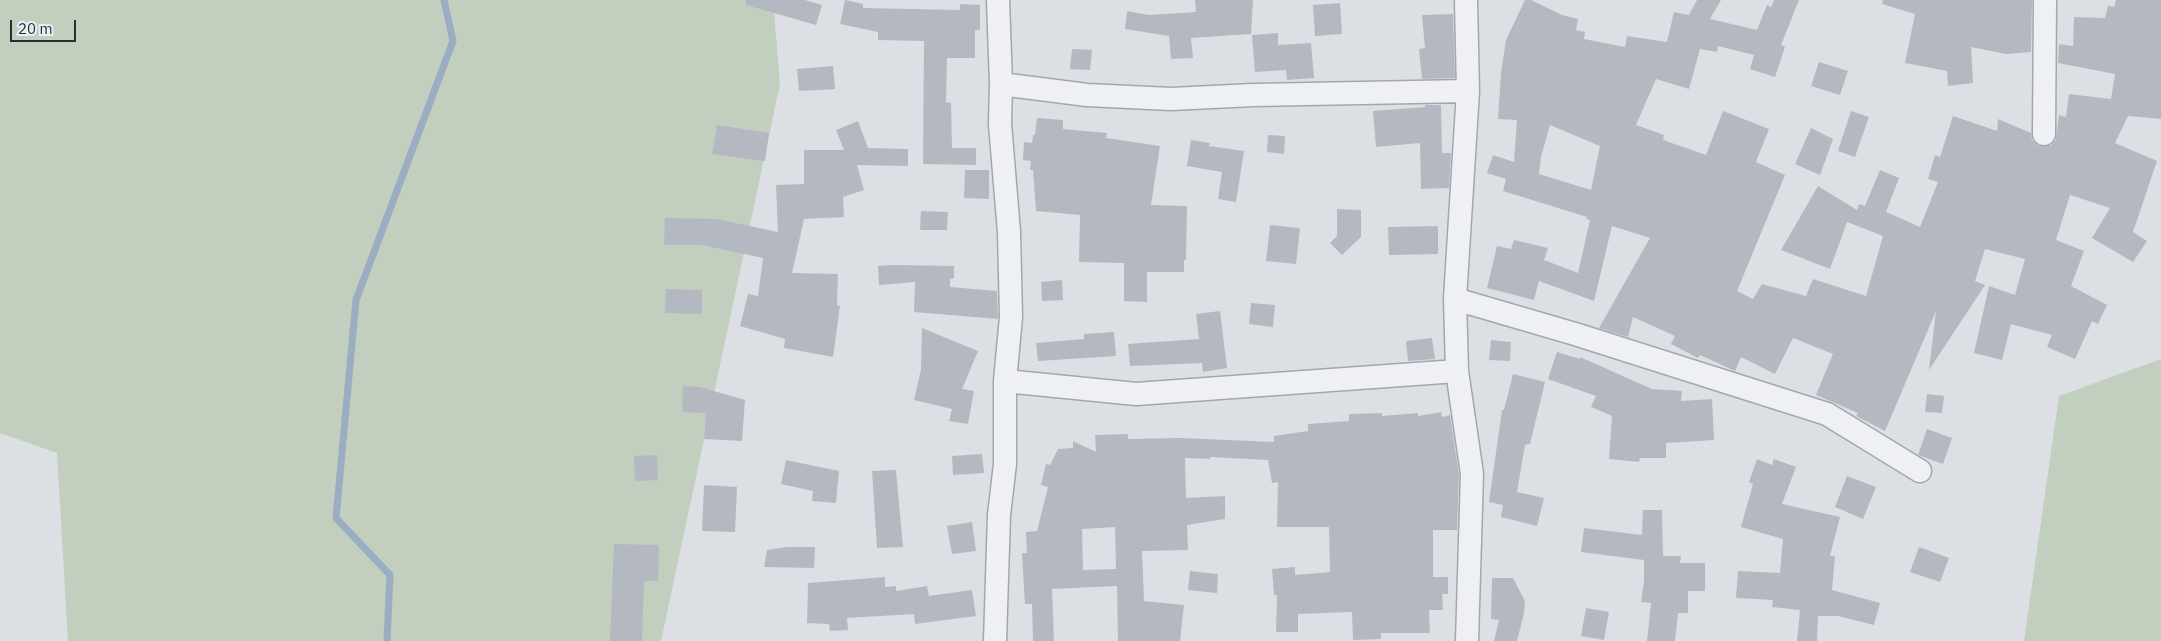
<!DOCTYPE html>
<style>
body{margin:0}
#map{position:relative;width:2161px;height:641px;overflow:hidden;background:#dce0e5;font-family:"IBM Plex Sans",sans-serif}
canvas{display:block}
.scale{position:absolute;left:10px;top:20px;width:66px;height:22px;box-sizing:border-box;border:2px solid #272e3a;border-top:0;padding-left:6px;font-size:15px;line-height:18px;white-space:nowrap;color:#272e3a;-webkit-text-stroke:4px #ebeff3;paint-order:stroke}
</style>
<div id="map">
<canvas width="2161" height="641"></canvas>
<div class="scale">20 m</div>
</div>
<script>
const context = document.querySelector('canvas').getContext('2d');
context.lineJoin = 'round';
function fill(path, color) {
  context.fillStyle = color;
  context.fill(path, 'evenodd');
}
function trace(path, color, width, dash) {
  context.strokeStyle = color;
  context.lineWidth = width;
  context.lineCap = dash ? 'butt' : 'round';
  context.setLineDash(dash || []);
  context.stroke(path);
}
const green = new Path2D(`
 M0 0H773L780 84 661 641H68L57 453 0 433Z
 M2161 359V641H2024L2059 396Z`);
const stream = new Path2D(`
 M387 641 390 575 336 518 356 300 453 41 444 0`);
const building = new Path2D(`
 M746 0H805L822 5 816 25 746 5Z
 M845 0 863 4V8L960 10V4L980 5V30H975V58H947L946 102 951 103 952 148H976V165L923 164 924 41 878 40V32L840 24Z
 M1195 0H1253L1251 34 1191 38 1193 58 1171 59 1169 36 1125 29 1127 11 1149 15 1196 12Z
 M1525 0H1531L1562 15 1578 19 1576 30 1585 32 1584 39 1625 47 1627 36 1667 42 1674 12 1689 15 1697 0H1721L1710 19 1757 30 1767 5 1771 7 1774 0H1799L1781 45 1785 47 1775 77 1750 69 1754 55 1718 46 1717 52 1700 49 1689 89 1656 79 1636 125 1664 135 1663 140 1706 155 1723 111 1769 129 1756 162 1785 175 1737 291 1753 299 1762 284 1806 296 1813 279 1866 296 1883 236 1847 222 1830 269 1781 250 1818 186 1857 210 1859 204 1865 206 1880 170 1899 178 1886 212 1920 227 1938 182 1928 179 1935 155 1940 157 1953 116 1997 131 1998 119 2031 133 2032 140 2038 146H2050L2056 140 2059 115 2066 117 2069 94 2111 99 2115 74 2058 63 2059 44 2073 46 2074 17 2105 18 2108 6 2114 7 2116 0H2161V119L2128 116 2115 143 2157 161 2133 232 2147 241 2133 262 2092 238 2110 208 2070 195 2056 240 2084 251 2071 286 2107 305 2098 324 2092 321 2075 359 2047 347 2052 335 2011 324 2002 360 1974 353 1989 286 2015 295 2025 259 1985 249 1975 281 1985 285 1929 370 1936 311 1885 431 1856 416 1858 413 1816 395 1833 354 1793 338 1775 374 1741 357 1735 371 1700 355 1698 358 1671 344 1675 336 1633 317 1628 337 1599 328 1650 238 1612 226 1594 301 1539 281 1534 300 1487 288 1497 246 1511 249 1514 240 1548 248 1544 260 1578 273 1590 220 1586 219 1587 217 1503 191 1506 179 1487 173 1493 155 1514 162 1517 120 1498 119 1501 73 1506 40ZM1550 125 1600 146 1591 190 1539 174 1541 157Z
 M1883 0H2032L2031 52 2006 54 1971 47 1973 83 1948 86 1947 71 1905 63 1915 14 1882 4Z
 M1340 3 1342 34 1315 36 1313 5Z
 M1453 14 1455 78 1422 79 1419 49 1425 48 1422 15Z
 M1278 33V45L1311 43 1314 78 1287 80 1286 70 1255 72 1252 35Z
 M1072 49 1092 50 1090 70 1070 69Z
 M1819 62 1848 71 1840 95 1811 86Z
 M833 66 835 89 799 91 797 69Z
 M1425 105H1441L1442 153H1451L1449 188 1421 189 1420 143 1376 147 1373 111 1425 107Z
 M1851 111 1869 117 1855 157 1838 151Z
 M1037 118 1063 120V129L1107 133 1106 138 1160 146 1151 205 1187 206 1186 260H1184V272H1147V302L1124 301V263L1079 262 1080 215 1036 211 1033 170H1030L1031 161 1023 160 1024 142 1032 143 1033 135H1035Z
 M858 121 868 148 908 149V166L857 165 864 190 843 197 844 217 804 219 792 273 838 274 837 305 840 306 833 357 784 348 785 339 740 326 748 294 758 296 763 258 702 245H664L665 218 716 219 778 232 776 185 804 184V150H844L836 130Z
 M717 125 769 133 765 161 712 154Z
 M1811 128 1833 139 1820 175 1795 164Z
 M1268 135 1285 136 1284 154 1267 152Z
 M1191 140 1210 143 1209 146 1244 151 1236 202 1218 199 1222 172 1187 166Z
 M965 170H989V199L964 198Z
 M1337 209 1361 210V237L1342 255 1330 243 1337 236Z
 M921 211 948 212 947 230H920Z
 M1270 225 1300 228 1296 264 1266 261Z
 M1438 226V254L1389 255 1388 227Z
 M894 265 954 266V278L950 279V287L997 291 998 319 914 312 915 282 879 285 878 266Z
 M1062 280 1063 300 1042 301 1041 282Z
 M666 289 702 290V314L665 313Z
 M1251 303 1275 305 1273 327 1249 324Z
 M1220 311 1227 368 1203 372 1202 363 1130 366 1128 344 1199 339 1196 314Z
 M922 328 978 351 962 389 974 391 968 424 949 421 952 409 914 400 921 369Z
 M1114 332 1116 356 1038 361 1036 343 1084 339V334Z
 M1432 338 1435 359 1408 361 1406 341Z
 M1491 340 1511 342 1510 361 1489 360Z
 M1557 352 1580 359V357L1652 389 1682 391 1681 401 1712 399 1714 440 1666 443V458H1640L1639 462 1609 459 1612 416 1591 407 1596 396 1548 379Z
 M1513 374 1545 382 1530 444 1525 445 1517 492 1544 498 1537 526 1501 517 1503 505 1489 502 1502 410H1504Z
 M683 386 700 387 745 400 742 441 704 439 706 413 682 412Z
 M1927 394 1944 396 1942 413 1925 412Z
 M1441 412 1442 417 1450 415 1459 475 1457 530H1433V577H1448V594H1442L1443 610H1429L1430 633H1381V639L1353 640 1352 612 1298 614V632H1276L1277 595H1274L1272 569 1295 567V575L1330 572 1329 527H1277L1278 482 1272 483 1268 460 1210 457V459L1185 458 1186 498 1225 496V519L1187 525 1188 550 1142 551 1144 601 1184 605 1180 641H1118L1117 586 1052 589 1054 641H1033L1032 604H1025L1022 553H1027L1026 532 1037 531 1048 487 1041 485 1046 464 1050 465 1058 449 1073 448V441L1096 452 1095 435 1128 434V439L1181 438 1274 442V436L1308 431V424L1349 421V414L1382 413V416L1418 413V416ZM1115 527 1116 569 1083 570 1082 529Z
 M1927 429 1952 438 1943 464 1918 455Z
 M982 454 984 473 953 475 952 456Z
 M657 455 658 480 635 481 634 456Z
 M1757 459 1772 465 1774 459 1796 467 1782 504 1840 517 1830 556H1835L1832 590 1880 603 1874 625 1838 616H1818L1817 641H1797L1800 610 1772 607 1773 600 1736 598 1738 571 1780 573 1783 539 1741 527 1753 484 1749 482Z
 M786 460 839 471 836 503 812 501 813 491 781 484Z
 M896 470 903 547 877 548 872 471Z
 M1847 476 1876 487 1863 519 1835 507Z
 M704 485 737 487 735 532 702 531Z
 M1643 510H1662L1663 556H1681L1680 563H1705V591H1688V613H1678L1675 641H1647L1651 603 1641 602 1644 581V560L1581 552 1584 528 1642 535Z
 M972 522 976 551 952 554 947 526Z
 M614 544 659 545 658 581H644L642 641H610Z
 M786 547H815L814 568 764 567 767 550Z
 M1919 547 1949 558 1940 582 1910 572Z
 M1190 571 1218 574 1217 593 1188 590Z
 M885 577V587L896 586V591L927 586 929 596 972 590 976 616 915 624 914 614 847 618 848 630 830 631 829 624 807 623 808 583Z
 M1492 578H1513L1525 601 1524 613 1517 641H1494L1499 620 1491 619Z
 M1586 608 1609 612 1604 640 1581 636Z`);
const street = new Path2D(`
 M1466 0 1468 91 1455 299 1457 371 1472 474 1467 641
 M1001 84 1087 95 1171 99 1253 95 1468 91
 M2044 134 2045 0
 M1455 299 1575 334 1827 414 1920 471
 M1005 381 1136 394 1457 371
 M995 641 999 515 1005 464V381L1011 317 1009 232 1000 124 1001 84 998 0`);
fill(green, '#c2cebe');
trace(stream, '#9aadc2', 7);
fill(building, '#b4b9c1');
trace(street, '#a2a7ae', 25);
trace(street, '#eff0f4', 22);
</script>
